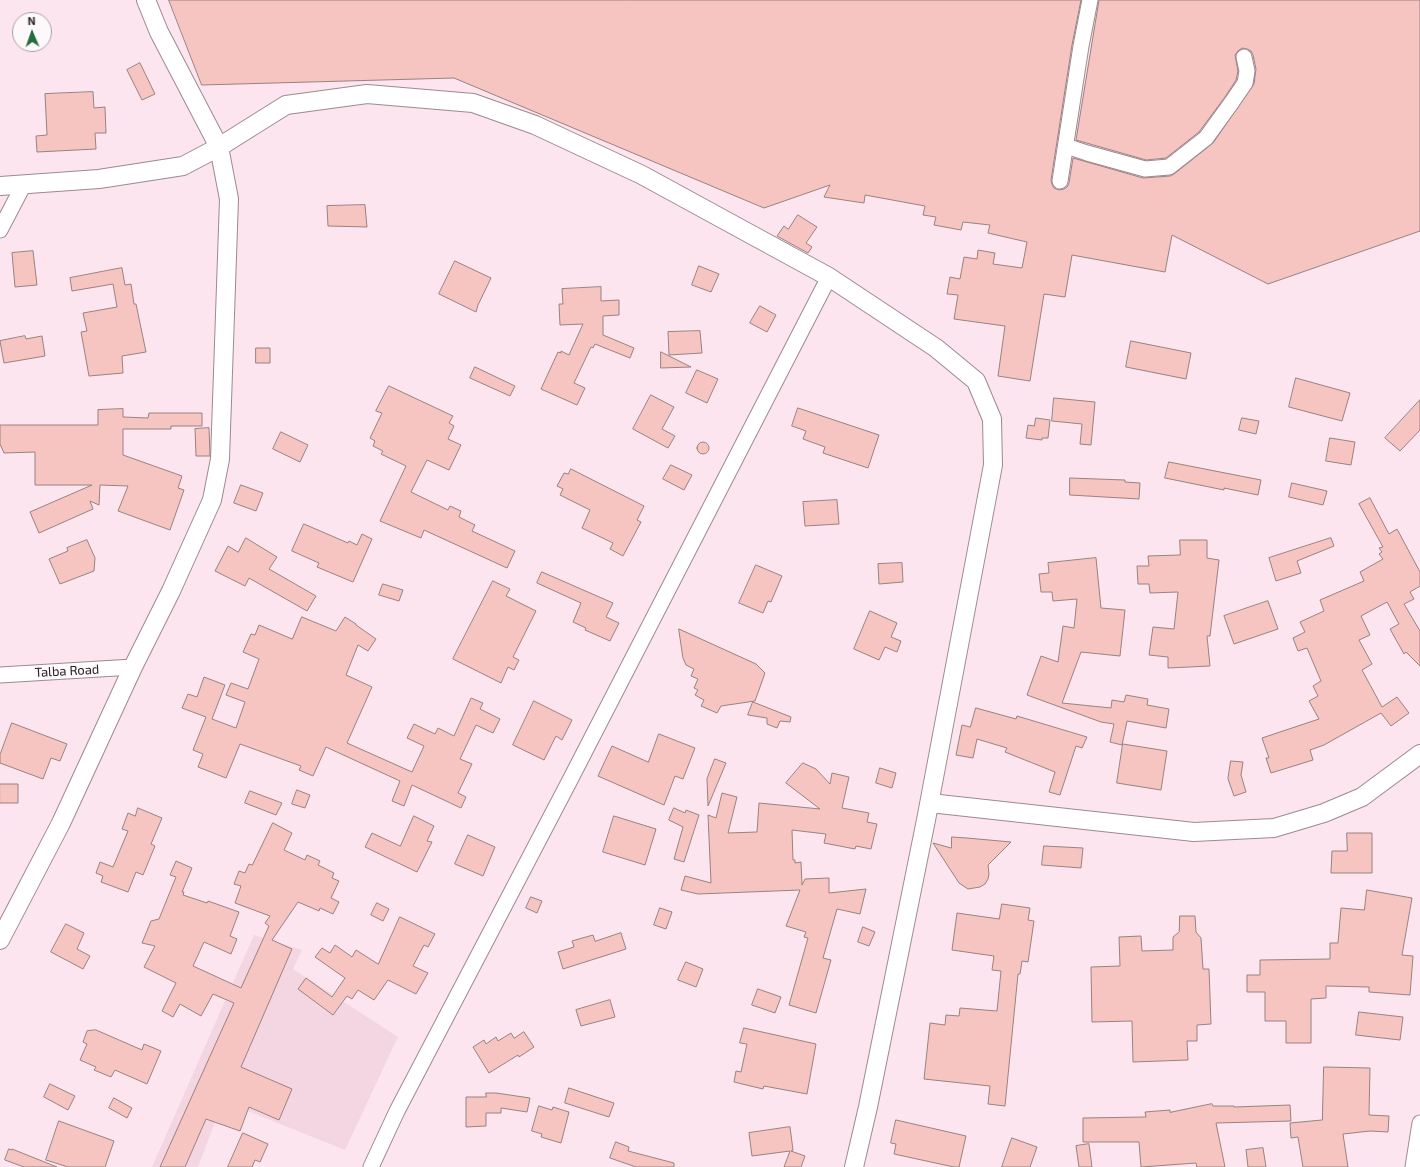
<!DOCTYPE html>
<style>
body{margin:0}
#map{position:relative;width:1420px;height:1167px;overflow:hidden;background:#fce5ee;font-family:"Exo 2",sans-serif}
canvas{display:block}
.north{position:absolute;left:12px;top:12px;width:40px;height:40px;box-sizing:border-box;background:#fdf8fa;border:1px solid #a8a2a4;border-radius:50%;rotate:358deg;font-size:11px;font-weight:700;line-height:16px;text-align:center;color:#282023}
.north::after{content:'';display:block;margin:auto;width:14px;height:18px;background:#236e3c;clip-path:polygon(50% 0,100% 100%,50% 72%,0 100%)}
</style>
<div id="map">
<canvas width="1420" height="1167"></canvas>
<div class="north">N</div>
</div>
<script>
const context = document.querySelector('canvas').getContext('2d');
context.lineJoin = 'round';
function fill(path, color) {
  context.fillStyle = color;
  context.fill(path, 'evenodd');
}
function trace(path, color, width, dash) {
  context.strokeStyle = color;
  context.lineWidth = width;
  context.lineCap = dash ? 'butt' : 'round';
  context.setLineDash(dash || []);
  context.stroke(path);
}
function label(font, color, halo, rows, align = 'center') {
  context.font = font + ' "Exo 2",sans-serif';
  context.lineWidth = 3;
  context.setLineDash([]);
  context.textBaseline = 'middle';
  context.strokeStyle = halo;
  context.fillStyle = color;
  for (const [text, x, y, turn = 0] of rows) {
    context.save();
    context.translate(x, y);
    context.rotate((+turn || 0) * Math.PI / 180);
    context.textAlign = isNaN(turn) ? turn : align;
    if (halo) context.strokeText(text, 0, 0);
    context.fillText(text, 0, 0);
    context.restore();
  }
}
const built = new Path2D(`
 M254 935 302 950 293 969 398 1037 345 1150 223 1101 198 1167H152Z`);
const building = new Path2D(`
 M169 0H1081L1072 45 1051 180 1052 184 1054 188 1059 190 1064 189 1067 187 1069 183 1073 158 1143 178 1170 176 1174 174 1213 143 1254 84 1256 69 1253 55 1251 51 1247 49 1242 48 1238 51 1235 55 1238 71 1236 80 1225 97 1199 132 1166 158 1146 160 1076 140 1099 0H1420V231L1268 284 1172 235 1165 272 1072 255 1065 297 1044 294 1030 381 998 376 1005 326 954 319 958 295 947 294 950 277 960 279 964 257 977 259 978 250 995 253 993 264 1022 268 1027 242 988 233 990 225 963 222 961 230 934 225 936 217 923 215 925 206 865 195 864 203 824 197 830 185 764 208 454 78 202 85Z
 M140 63 155 94 142 100 127 70Z
 M93 92 94 108 105 107 106 133H95L96 149 37 152 36 136 47 135 45 94Z
 M365 205 367 227 328 226 327 206Z
 M798 215 817 227 806 243 812 247 808 253 777 236 784 226 788 229Z
 M33 251 37 285 15 287 12 253Z
 M455 261 491 278 478 305 476 312 439 294Z
 M699 266 719 274 711 292 692 285Z
 M122 268 125 285 131 284 134 304H136L146 352 122 356 123 373 89 376 81 332 87 331 83 313 117 307 113 284 72 291 70 278Z
 M601 287V301L619 300V315L603 316V335L634 348 630 358 595 344 593 348 591 347 574 383 585 388 577 405 541 389 558 352 561 353V351L569 355 583 324 560 325 559 304H563L562 289Z
 M760 306 776 315 767 332 750 323Z
 M700 331 702 353 669 355 668 332Z
 M25 336 26 339 42 336 45 356 4 363 0 341Z
 M1131 341 1191 353 1186 379 1126 367Z
 M256 348H270V363H256Z
 M661 352 691 367 661 368Z
 M475 367 515 386 510 396 470 378Z
 M697 370 718 379 707 403 686 393Z
 M1296 378 1350 393 1342 421 1289 407Z
 M389 386 453 416 449 423 454 426 448 439 461 445 449 470 427 460 411 492 448 510 450 506 461 511 459 517 475 525 472 531 515 551 507 568 424 530 421 538 380 521 406 466 381 454 383 451 373 446 375 441 370 438 382 413 376 411Z
 M651 395 674 407 662 429 675 436 668 448 633 429Z
 M1054 398 1095 402 1091 445 1080 444 1082 424 1052 421Z
 M1420 400V430L1400 451 1385 438Z
 M798 408 879 435 868 468 823 453 825 447 803 439 806 431 792 426Z
 M123 409V417L148 418 149 413H202V426H171V429H123V455L182 476 178 488 184 490 170 530 118 511 128 486 100 485 99 505 90 501 93 509 39 533 30 512 92 485H35V452L4 453 0 444V425H98V410Z
 M1036 418 1050 420 1048 438H1042V440L1026 438 1028 425 1034 426Z
 M1242 418 1259 421 1256 434 1239 430Z
 M209 428 210 456H196L195 429Z
 M281 432 308 445 300 462 273 449Z
 M1330 438 1355 442 1351 465 1326 461Z
 M697 448a6 6 0 1 1 12 0a6 6 0 1 1-12 0Z
 M1169 462 1261 480 1258 495 1224 488V490L1165 478Z
 M671 465 692 475 684 490 663 479Z
 M571 469 644 506 637 520 641 522 623 556 610 549 613 543 582 528 590 510 560 495 563 489 557 486 564 473 568 474Z
 M1070 478 1125 480V482L1140 483 1139 499 1070 495Z
 M1292 483 1327 491 1323 505 1289 497Z
 M241 485 263 493 256 511 234 503Z
 M1370 498 1389 534 1397 529 1420 572V586L1410 592 1414 599 1404 604 1420 631V666L1406 652 1404 654 1390 629 1399 624 1387 602 1361 616 1370 635 1359 640 1372 664 1362 670 1382 707 1397 697 1409 713 1391 726 1381 713 1324 745 1310 750 1313 760 1271 773 1266 758H1269L1262 738 1319 719 1309 701 1318 696 1313 686 1321 681 1307 648 1298 651 1293 638 1305 632 1300 622 1324 611 1320 600 1364 581 1360 572 1383 559 1379 554 1382 552 1379 548 1383 547 1359 504Z
 M837 500 839 524 805 526 803 502Z
 M304 524 348 543 349 541 357 545 362 534 372 539 353 582 317 567 319 563 292 551Z
 M246 538 277 557 269 569 316 596 307 611 249 578 245 586 215 571 228 546 238 552Z
 M1331 538 1334 546 1297 561 1301 573 1276 581 1269 558Z
 M87 540 95 558 94 571 60 584 49 559 68 551 67 548Z
 M1180 540H1207V558L1219 560 1210 636H1207L1210 666 1168 668V657L1149 655 1153 627 1174 629 1178 592 1150 593 1149 584H1138L1137 566H1149L1148 556 1180 555Z
 M1096 558 1101 608 1125 610 1120 656 1081 652 1062 703 1111 708 1112 700 1124 702 1126 695 1148 699 1147 705 1169 709 1166 728 1127 721 1122 745 1110 742 1114 724 1101 722 1027 695 1041 656 1058 662 1063 626 1074 628 1077 599 1053 601 1052 592H1041L1039 574 1049 573 1048 563Z
 M902 563 903 582 879 584 878 564Z
 M756 565 782 576 771 602 768 601 763 613 739 603Z
 M542 572 613 603 606 617 619 623 610 641 585 630 586 628 573 622 581 603 537 583Z
 M493 581 510 589 506 596 536 611 513 657 519 660 514 670 508 667 501 683 453 659Z
 M383 584 403 590 399 601 379 595Z
 M1268 601 1278 629 1234 644 1224 616Z
 M870 611 897 623 891 637 901 641 897 652 885 647 879 660 854 649Z
 M302 617 336 631 345 617 356 624V625L376 639 368 651 358 645 346 675 372 687 347 743 412 772 424 746 407 738 414 724 435 734 438 728 454 736 471 698 483 703 480 709 500 719 493 733 476 725 460 759 472 764 458 793 466 797 461 808 412 785 404 806 392 801 400 781 326 747 313 776 299 770 301 766 240 744 226 778 198 767 203 754 193 750 206 717 182 708 188 694 197 697 204 677 225 685 212 719 236 728 245 702 226 695 231 683 248 689 259 659 243 652 251 634 255 635 259 625 292 639Z
 M679 629 756 664 765 673 755 701 721 706 717 713 701 706 704 700 695 695 698 690 694 688 698 679 691 676 694 669 686 665 683 658Z
 M534 701 572 720 562 740 556 736 544 760 513 745Z
 M753 702 791 717 790 722 780 721 777 728 767 724V718L748 715Z
 M976 708 1016 719 1017 716 1087 737 1082 748 1076 746 1060 795 1049 792 1055 772 1005 752 1007 748 977 739 973 758 956 755 962 725 970 727Z
 M12 723 67 744 60 761 51 758 43 779 0 763V755Z
 M659 734 695 748 683 779 675 776 664 805 598 776 612 746 648 762Z
 M1123 744 1167 751 1161 790 1117 783Z
 M715 759 726 763 708 806 707 779Z
 M1231 761 1243 762 1241 775 1246 792 1234 796 1228 779Z
 M803 763 816 769 830 784 832 773 849 777 842 808 869 813 867 822 877 824 871 849 856 846 855 849 824 843 826 834 792 830 793 860H795V863L801 862 802 885 805 879 829 878V893L866 889 860 914 837 909 823 958 831 960 816 1013 789 1005 808 938 804 937 806 932 786 926 800 890 698 894 681 890 685 876 711 883 708 815 716 818 722 793 737 797 728 833 757 832 759 803 820 809 786 783Z
 M880 768 896 773 892 788 876 783Z
 M0 784H18V803H0Z
 M297 790 310 795 305 808 292 804Z
 M250 791 282 803 276 815 245 803Z
 M138 808 162 818 151 844 155 846 143 875 136 872 128 892 101 882 103 876 96 873 100 862 113 867 128 831 122 829 128 813 135 816Z
 M674 808 685 813 686 810 699 815 684 862 674 859 683 827 669 820Z
 M414 816 434 826 427 841 432 842 417 872 365 847 372 833 400 846Z
 M614 816 656 829 645 865 603 852Z
 M273 823 292 833 284 850 305 860 307 855 320 861 318 865 334 873 332 878 339 881 331 898 339 902 333 914 320 908 319 911 298 902 272 940 292 949 241 1067 292 1089 279 1120 249 1107 240 1131 206 1119 185 1167H160L234 1003 213 994 201 1016 180 1004 173 1017 162 1011 176 983 144 967 155 946 142 943 151 921 159 919 176 877 170 875 176 861 192 868 182 892H184L183 895 207 903 208 901 239 912 230 936 237 939 231 954 204 942 193 966 241 988 269 926 265 923 270 916 235 903 241 886 234 884 239 871 245 873 249 864 252 865Z
 M1347 833H1372V873H1331L1332 851H1347Z
 M468 835 495 847 483 876 455 864Z
 M952 837 967 838 1011 842 988 865 989 874 988 879 985 884 980 887 968 889 959 883 933 843 951 848Z
 M1044 846 1083 848 1081 868 1042 865Z
 M1367 890 1412 898 1402 955 1413 956 1410 995 1369 992V987L1326 986V998L1311 999V1043H1286V1021H1265V992H1247V975H1260V960L1330 959V943H1338L1341 908 1364 910Z
 M531 897 542 901 537 913 526 908Z
 M377 903 389 909 383 921 371 915Z
 M1002 904 1030 908 1028 920 1034 921 1028 962 1022 961 1020 974H1018L1005 1106 988 1104 990 1086 924 1079 930 1023 945 1025 946 1015 959 1016 960 1008 997 1011 1001 971 992 970 994 956 952 950 957 913 999 919Z
 M660 908 672 912 666 929 654 925Z
 M1180 916H1195L1196 932 1201 938 1203 969H1209L1211 1024 1197 1025V1041H1187L1188 1060 1133 1062 1132 1021 1092 1022 1091 967 1120 966 1119 937 1141 936 1142 951 1173 950V937L1179 932Z
 M400 917 435 934 428 947 424 945 413 966 428 973 416 994 388 980 374 1000 358 990 352 999 347 996 333 1015 298 989 306 978 332 997 345 978 315 957 322 948 330 953 335 945 352 957 356 950 378 964Z
 M66 924 84 933 77 949 90 956 83 969 51 952Z
 M863 927 875 932 869 946 858 942Z
 M621 933 626 949 563 969 558 952 574 947 572 941 593 935 595 941Z
 M686 962 703 969 696 987 678 980Z
 M758 989 781 997 775 1013 752 1005Z
 M610 1000 615 1017 581 1026 576 1010Z
 M1359 1012 1403 1017 1400 1040 1356 1035Z
 M744 1028 816 1044 807 1094 764 1086 763 1089 734 1082 736 1071 741 1072 747 1044 740 1043Z
 M96 1030 142 1050 144 1044 161 1051 147 1084 115 1070 111 1077 94 1070 96 1067 80 1060 87 1044 83 1042 87 1031Z
 M524 1032 534 1047 519 1057 518 1055 489 1073 473 1047 484 1040 486 1044 496 1037 498 1041 511 1033 514 1038Z
 M1324 1067 1370 1068 1369 1115 1389 1116 1388 1132 1370 1131 1343 1134 1348 1167H1303L1298 1137 1291 1138 1290 1123 1322 1120Z
 M50 1084 75 1096 68 1110 44 1097Z
 M569 1088 614 1103 609 1117 565 1103Z
 M486 1093H496L530 1098 527 1112 501 1108V1113H486V1126L466 1127V1097H486Z
 M114 1098 132 1108 127 1118 109 1108Z
 M1212 1104 1213 1106H1234V1107L1290 1105 1291 1121 1216 1123 1225 1167H1197L1196 1163 1141 1167 1139 1142H1083V1118L1146 1117 1145 1112 1170 1110V1112Z
 M539 1106 552 1110 553 1107 569 1112 561 1143 541 1137 542 1134 532 1131Z
 M896 1120 966 1136 959 1167H954L894 1154 896 1144 891 1143Z
 M59 1121 114 1141 105 1167H68L46 1160Z
 M790 1127 793 1150 791 1151 805 1156 801 1167H784L790 1151 752 1156 749 1133Z
 M243 1133 268 1144 260 1162 255 1160 252 1167H228Z
 M1012 1138 1037 1147 1030 1167H1002Z
 M616 1142 629 1147 628 1151 674 1163V1167H636L610 1158Z
 M1089 1144 1092 1167H1079L1076 1146Z
 M1263 1148 1266 1167H1248L1246 1150Z
 M9 1149 12 1150V1149L57 1167H24L5 1160Z`);
const minor = new Path2D(`
 M1066 146 1087 153 1145 169 1169 167 1206 138 1232 102 1245 83 1247 71 1244 57
 M1060 181 1081 46 1090 0
 M0 230 24 184
 M0 675 133 667
 M371 1167 397 1111 569 782 829 277
 M1413 1167 1420 1123`);
const tertiary = new Path2D(`
 M0 186 99 179 183 166 219 147 286 105 367 94 473 103 535 125 642 175 829 277 936 348 976 381 992 419 993 465 926 820 868 1107 854 1167
 M930 803 1194 832 1274 828 1324 813 1362 797 1420 754
 M0 940 61 823 133 667 171 591 212 500 220 459 229 199 219 147 159 32 146 0`);
const streetNames = [
 ["Talba Road",67,671,-3]
];
fill(built, '#f4d6e2');
fill(building, '#f6c5c1');
trace(building, '#988280', 1);
trace(minor, '#9e8991', 17);
trace(tertiary, '#9e8991', 20);
trace(minor, '#fff', 15);
trace(tertiary, '#fff', 18);
label('13px', '#282023', '#fdf8fa', streetNames);
</script>
